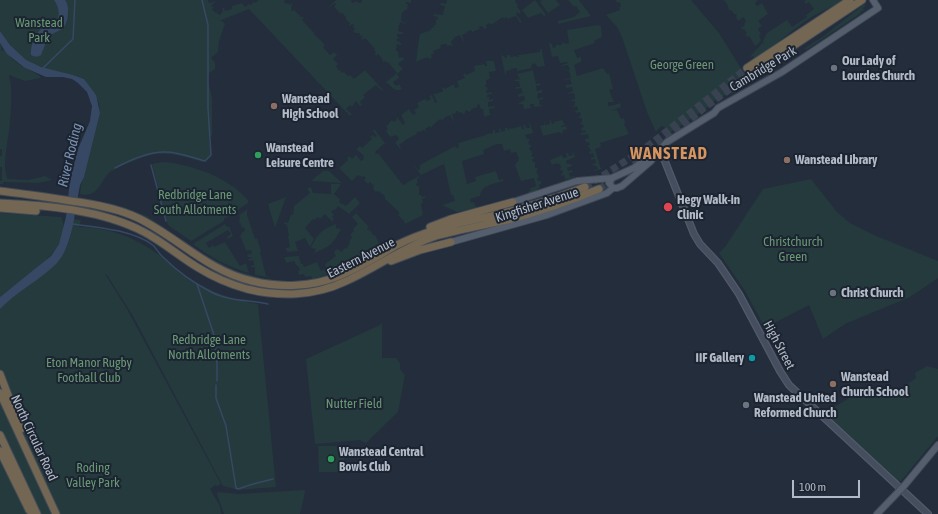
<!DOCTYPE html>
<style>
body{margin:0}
#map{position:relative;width:938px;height:514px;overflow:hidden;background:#232d3c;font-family:"Asap Condensed",sans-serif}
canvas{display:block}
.scale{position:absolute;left:792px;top:480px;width:68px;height:18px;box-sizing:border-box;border:2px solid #b2bac8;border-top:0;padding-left:5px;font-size:12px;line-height:14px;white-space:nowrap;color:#b2bac8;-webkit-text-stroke:3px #1c2431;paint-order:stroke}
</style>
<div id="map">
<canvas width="938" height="514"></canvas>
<div class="scale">100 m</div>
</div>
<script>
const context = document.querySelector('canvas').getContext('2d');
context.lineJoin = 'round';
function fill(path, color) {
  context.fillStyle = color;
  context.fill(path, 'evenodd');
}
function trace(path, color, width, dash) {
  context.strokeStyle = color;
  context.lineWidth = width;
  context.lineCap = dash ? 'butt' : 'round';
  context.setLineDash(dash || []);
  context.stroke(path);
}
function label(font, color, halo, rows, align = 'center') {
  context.font = font + ' "Asap Condensed",sans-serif';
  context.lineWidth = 4;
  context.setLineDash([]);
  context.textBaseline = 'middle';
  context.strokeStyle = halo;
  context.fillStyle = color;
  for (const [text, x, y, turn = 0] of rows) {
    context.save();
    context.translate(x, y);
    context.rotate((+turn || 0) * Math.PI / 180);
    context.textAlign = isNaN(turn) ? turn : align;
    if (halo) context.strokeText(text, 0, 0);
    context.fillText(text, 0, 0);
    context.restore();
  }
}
const green = new Path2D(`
 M0 0H208L209 3 216 1 211 6 213 7 215 6 212 10 220 15 223 11 222 8H224L225 11 232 9V6L242 3 245 7 249 4 250 5 253 3 252 0 255 3 259 0H285L284 2 287 4 288 3 290 5 292 3 293 4 291 6 292 8 291 10 292 11 294 10 301 17H303L304 18 302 20 313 32 316 31 313 33 325 45 323 47 330 55 334 52 337 55 333 59 338 64 336 66 339 71 340 70 342 73 344 72 348 76 350 75 354 79 365 70 383 90 382 91 376 85 363 95 365 97 360 102 362 105 360 106 356 101 352 107 350 105 346 109 352 114 350 116 249 9 219 21H222L225 24 219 41 218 52 211 58 215 63V69L209 73 208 81 212 98V135L209 137 210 150 212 155 203 162C186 157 168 151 151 155 142 157 117 167 110 172 101 179 99 199 80 194L81 186 100 113 99 103 84 79 73 75 51 70 32 64 22 58 10 45 0 31Z
 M336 0H351L352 3 357 1 358 3 362 2V0H411V3L406 2V4H408L407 10H404V12H402L401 21 406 23V24L400 22 398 31 404 33 403 34H397V37H399L398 39H396V40L401 43V45L397 44 396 51H398L399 58 403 57 404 59 398 64 403 69 397 74 399 78 393 82 396 86 399 84 402 89C395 93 391 86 386 82L397 73 388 62 387 63 385 61 384 62 382 61 383 60 378 54 376 56 375 54 376 52 374 50 375 49 365 38 362 40 361 39 363 36V35L361 37 359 33H355L353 31 355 29 353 27 354 25 352 24 350 26 349 25 350 23 346 20V17L342 13 341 14 334 7 336 4 335 3 326 10Z
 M447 0H516L515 1 518 5 517 7 521 12 519 14 517 12 516 14 522 22 520 23 516 16 508 19 506 17 504 19 503 17 491 25 490 23 486 25 487 28 484 29 482 26 479 27 480 29 472 32 471 30 466 32 467 33 462 35 464 41H463L460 35 455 37 451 42 453 46 452 47 451 45 447 46V44H443L440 46 441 48 433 51 434 53 431 55 432 58 429 59 428 57 416 62 418 45 420 34 431 30 432 27 434 28V25H436V19L438 20V17L433 16 434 14 443 15 445 6 440 5 441 3 446 4Z
 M535 0 546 15 544 16 541 13 528 18 522 10Z
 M542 0H556L560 5 548 13 540 2Z
 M568 0H579L591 16 558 24V21L574 17 580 12 576 6 574 7Z
 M616 0H691L719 33 750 83 735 93 730 92 713 102 707 108 668 134 666 128 662 126 659 128 656 132 647 112 622 37 617 27 606 15 620 10 619 7H621L620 2 617 3Z
 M724 0H758L755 3 757 6 762 3 768 14 758 21 762 26 758 29 761 34 759 36 761 40 759 43 755 46 749 36 747 37 745 34 747 33 744 29 742 30 741 28 745 25 744 24 746 22 744 17 738 21 736 17 737 16 736 14H734L731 10 729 11 728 6Z
 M806 0H843C833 7 821 11 810 18 791 31 773 46 755 60L753 56 749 58C753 52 759 48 763 42L765 45 763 41 767 33 787 20 792 27 807 17 806 15 814 9 809 2 806 4 804 2Z
 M864 4 866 6 863 8 864 10 860 12 861 13 806 50 805 48 824 36Z
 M598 25 601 26 602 37 594 41 595 43 574 50 577 58 581 57V62L574 65 577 76 603 68 607 74 609 73 613 89 609 90 614 102H608V106L614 105 620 103 621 107 611 111 617 110 621 119 624 118 625 123 624 124 629 134 600 143 601 147 595 149 601 169 595 171 594 170 598 169 595 165 593 166V164L596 163 595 159 591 160V158L594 157 593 153 590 154 589 152 592 150H590L589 147H588L587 146 590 145 589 142H586L585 139 589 138 588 134 584 135 583 134 581 135 580 133 586 132 585 130 582 131 581 128 584 127 582 124H580V123L582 122V118H578L581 115 580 112 576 113 575 111 578 110 577 106 573 107V106L575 105V101H569L575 99 574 93 568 94V93L573 91 572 87 566 88V85L572 84 570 79 565 80V79L571 78 569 71H563L570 70 568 65 562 66V65L568 63 567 62 560 63 558 56 552 57 548 39 550 44H552L553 48 556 47V45H562V43L564 42 565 44 569 43 567 30Z
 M540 41 545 66 538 67 534 63 531 66 532 68 517 71V68L511 69V70L506 71V74H505L500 50 502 56H504L505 58 507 57V55H510V57L516 56 517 57H519L518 55 540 52V49H541Z
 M0 43 2 48 1 49 2 51 4 49C12 62 27 69 40 76V78L25 81 9 75C13 90 11 107 10 123 9 137 1 167 8 179L28 180 45 176 52 180 38 183 3 182V184H0V181H2V167H0V156H2V149H0Z
 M486 61H494L496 71 489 72 490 79 486 80V85H485V87H487L488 90H486V93L492 92V94L487 95V97H489V100L493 99V101L488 102V107L494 106 495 108 489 109 490 115 484 117 483 109H481L479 104 477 105 478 107 471 109V111L468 112V110L465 111V113L462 114V112L459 113 458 111H456V113L452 114 454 121H453L450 115 444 118V119L442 120 440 119 432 126V128L430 126 425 129 427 133 424 130 420 132 419 131 416 133 417 134 407 139 399 145 401 148 400 149 395 142 399 139 396 135 390 137 386 131 388 129 386 126 389 124V123L392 120 394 122 397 120 396 118 397 117 403 125 405 123 401 115 409 109 413 115 416 113 414 110 419 107 417 103 425 99 427 101 431 99 429 96 432 95 435 103 437 102 433 94 439 93 443 91 442 88 444 87 445 89 454 84 455 88 459 87 457 81 465 78 463 75 465 73 466 75 475 71 474 66 484 64 485 66H487Z
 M533 70 536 84 540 83 541 85 536 86 537 91 542 90V93H538L537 99 543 97V99L539 100 540 105 544 106 534 107V104H530L531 108 524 109 523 104H519V103L525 100 524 96 518 97V94L523 93 521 88 516 89V87H520L519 81H515L514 80 520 79 517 74Z
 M550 120H551L552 124 554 123V122L562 120 565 125 561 126V127L566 126 567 129 562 131 563 133 561 134 560 132 543 136 540 126 544 125V121L545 125 550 124Z
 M529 123H530L533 133 525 135 527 139H529L530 141 528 142 529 145H531V147L529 148 533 154 531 155 532 157H534L535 158 532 159 533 162H535V168H537L538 170 536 171 539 177 537 178 538 181H541V184H539L540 188 537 189 538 192 529 194 528 192 531 190 530 189 536 186 534 178 521 181 515 165 519 159 516 152 511 153 510 149 504 151 502 144H497L483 150 484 154 462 161 467 184 476 181 475 177 496 171 499 180 503 179V181C494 184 482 184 480 196L470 199 471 203 474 202 476 207 480 206V208L457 212 442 205 455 201 453 195H451L444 164 421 175 411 162 418 170 420 169V165L455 146 456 148 459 147 458 143 486 135 487 134 493 133V130H495V133L500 132 499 129H501V132L505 131V128L507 127 508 130H510L509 128H511V129L521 126 522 129H524L523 125H525L526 128H530Z
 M374 129 385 143 375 152 376 154 378 153 403 185 419 176V178H417V182L418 183 416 184 417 186H419V195H421L422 197 425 196V198L422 199 423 203 421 204 423 215 405 224 404 221 398 215 400 213 385 199V196L378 191 376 192 373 189 374 186 370 182 368 184 364 180 366 178 364 176 362 177 358 175 352 181 335 164 339 168 348 160 347 158 349 156 352 159 356 155 361 161 364 159 363 158 364 156 356 149 360 146 362 148 372 139 370 137 373 135 375 137 377 136 373 131Z
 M573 151 575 157 566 161 567 164H571L572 166 567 168 568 171 572 170 573 172 569 173 570 177 574 176 575 177 563 180 565 179 564 175 561 176V174L563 173 562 170H560L559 169 561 168 560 164H558L557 163 552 165 550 160 562 155 563 158 567 157 566 153H568L569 156 573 155Z
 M162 162C183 163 212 172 229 184 236 188 242 194 248 200V203L224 219V221L191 241 168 225 152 164Z
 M323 171H329L342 183 311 181Z
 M811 179 837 212 850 223 874 235 938 261V278L910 297 845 324 823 339 809 305 765 328 745 291 719 253 725 247 763 189Z
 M331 184H341L334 194 340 199 339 202 342 204H343L346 206 355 197 360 203 349 214 338 206 336 209 331 211 334 215 332 217 334 219 332 222 325 214 320 219 318 217 314 220 313 219 305 228 314 239 310 247 305 238 295 242 298 251 287 252 286 248 290 247 288 236H289L287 225 284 224 285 222 288 223 291 214 293 215 294 206 310 193 307 189 311 187 313 193 331 194Z
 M286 197 275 228 268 204Z
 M120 207 147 216 203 254 226 266 237 271 261 278 297 283 260 280 224 269Z
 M248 209 247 211V215L255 239 257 238 261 251 260 252 266 276 272 278 255 275V267H251V266L254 265 253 260 249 261 248 259 252 258 251 257H248L247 255 252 253 251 250 246 251 240 235 242 234V232L245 231 244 227 242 228 239 220 240 219 239 215Z
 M0 213 61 217C77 248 19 280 0 297Z
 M356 213 369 227 367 229 371 231 373 235H375L380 245 385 243 386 246 345 269 312 279 311 276 305 277 304 274 299 275 298 271 300 270 298 266H297L294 261 286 263 284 257 299 256 301 264H303L304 267 317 262 321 271 326 268 325 264 336 256 334 252 337 249 342 252 344 248 346 249 350 243 349 242 352 237 350 235 354 231 353 229 358 224 352 217Z
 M73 219 81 220 79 227C110 227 138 239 162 257 171 264 179 272 189 278 210 291 233 300 258 304L276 487 239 490 223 486 133 316 107 275 105 274 127 309 221 484 217 486 215 485 210 489 220 506 221 514H0V309C20 288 56 273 67 246 71 237 72 227 73 219Z
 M225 224 227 227 229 226 233 236 228 239 227 237 231 234 228 230 206 243 209 248 213 245 214 247 225 242 240 266 246 263 249 273C228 267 210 257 193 244Z
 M336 224V228L341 229C333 244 330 247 314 253L316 249 311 248C318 233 321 230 336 224Z
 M382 323V358H396L400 363V369L405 375 398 412 366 443 360 440 315 444 306 359 380 325Z
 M927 366 938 369V436L901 481H898L825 413 865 388 866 391C881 387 882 389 896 392L916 378 915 373Z
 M318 446H345L344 472H319Z
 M304 490 305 492 300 514H224L217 494 218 492 239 494Z`);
const water = new Path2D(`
 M54 0H65C68 4 68 8 68 12 67 32 60 28 48 37L41 55C37 57 35 57 31 55 30 46 36 31 44 27 47 25 50 24 53 23 62 18 59 7 54 0Z
 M0 31 10 45 26 60 41 67 73 75 84 79 96 95 100 113 84 177 80 185C75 209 73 247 56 264 39 281 16 292 0 309V297L51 256 59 244 66 217 70 180 78 149 90 121 92 106 87 92 78 83 72 79 63 77H46L25 68 7 54 0 43Z`);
const stream = new Path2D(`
 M42 69 73 39 75 0
 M151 165 166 221
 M115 168C130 160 149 151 166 152 179 152 193 158 205 161L211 155 208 108V25L202 0
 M72 224C96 227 134 230 154 246 157 250 160 255 164 258 177 271 194 283 211 292 228 301 249 300 268 304
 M197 284 215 338 217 360V381
 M216 385V398L226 426 236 488 238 489 253 484 273 479`);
const highwayTunnel = new Path2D(`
 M634 165 704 108 751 74
 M585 187 644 149 747 68
 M599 189 614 179`);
const secondary = new Path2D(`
 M660 149 694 234 700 244 718 263 739 294 780 371 789 385 928 514`);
const primary = new Path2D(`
 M613 188 609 183 612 178 634 168 649 157 655 155
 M513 202 577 181 612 178
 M451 242 547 215 607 193 613 188H617L622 186 651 161 655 155 667 142 714 113 718 108 782 72 878 8 873 0
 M877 514 904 486 938 445`);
const highway = new Path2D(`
 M747 68 850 0
 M751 74 862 0
 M0 191C24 194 48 197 71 201 94 204 117 208 138 218 179 238 206 270 252 281 280 288 312 287 339 276 359 268 378 256 397 245 409 239 422 234 435 230 454 223 475 220 495 215 526 208 556 198 585 187
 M0 203C45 205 103 210 144 232 163 242 179 256 197 267 213 277 229 284 247 289 279 297 314 296 344 282 376 268 403 247 436 236 461 229 486 225 511 219 541 211 570 201 599 189
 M0 208 36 211
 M430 227 451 219 513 202
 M391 261 420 250 451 242
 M0 374 21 429
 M0 393 56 514
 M0 435 37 514
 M0 451 29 510 33 514`);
const markers = [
 [834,68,4,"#6b7280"],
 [274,106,4,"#8d6e63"],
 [258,155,4,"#2e9e5b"],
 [787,160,4,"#8d6e63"],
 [668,207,5,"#e0444e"],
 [833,293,4,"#6b7280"],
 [752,358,4,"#0f9aa8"],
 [833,384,4,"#8d6e63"],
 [746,405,4,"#6b7280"],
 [331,459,4,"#2e9e5b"]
];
const parkNames = [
 ["Wanstead",39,23],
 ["Park",39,38],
 ["George Green",682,65],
 ["Redbridge Lane",195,195],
 ["South Allotments",195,210],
 ["Christchurch",793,242],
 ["Green",793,257],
 ["Redbridge Lane",209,340],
 ["North Allotments",209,355],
 ["Eton Manor Rugby",89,363],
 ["Football Club",89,378],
 ["Nutter Field",354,404],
 ["Roding",93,468],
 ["Valley Park",93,483]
];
const poiNames = [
 ["Our Lady of",842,61],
 ["Lourdes Church",842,76],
 ["Wanstead",282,99],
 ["High School",282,114],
 ["Wanstead",266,148],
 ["Leisure Centre",266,163],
 ["Wanstead Library",795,160],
 ["Hegy Walk-in",677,200],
 ["Clinic",677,215],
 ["Christ Church",841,293],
 ["IIF Gallery",744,358,"right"],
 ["Wanstead",841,377],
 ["Church School",841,392],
 ["Wanstead United",754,398],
 ["Reformed Church",754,413],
 ["Wanstead Central",339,452],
 ["Bowls Club",339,467]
];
const streetNames = [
 ["Cambridge Park",763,69,-31],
 ["Kingfisher Avenue",537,205,-18],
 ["Eastern Avenue",361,258,-27],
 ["High Street",779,345,62],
 ["North Circular Road",34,438,65]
];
const waterNames = [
 ["River Roding",70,155,-77]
];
const districtNames = [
 ["WANSTEAD",669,154]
];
fill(green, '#253a3d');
fill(water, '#364864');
trace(stream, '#364864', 1.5);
trace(highwayTunnel, '#384251', 7, [7, 3.5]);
trace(secondary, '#525a67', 8);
trace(primary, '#404855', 8);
trace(highway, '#424a57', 9);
trace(secondary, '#444e5f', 5.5);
trace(primary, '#545e6d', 6);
trace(highway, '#736753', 7);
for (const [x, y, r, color] of markers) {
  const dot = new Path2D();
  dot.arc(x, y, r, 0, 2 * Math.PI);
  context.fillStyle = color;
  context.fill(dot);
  trace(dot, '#1c2431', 1.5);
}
label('13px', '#699974', '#1c2431', parkNames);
label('bold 13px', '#b2bac8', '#1c2431', poiNames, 'left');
label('13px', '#b2bac8', '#1c2431', streetNames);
label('italic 14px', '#7990b1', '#1c2431', waterNames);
context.letterSpacing = '1px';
label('bold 17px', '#d6945f', '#1c2431', districtNames);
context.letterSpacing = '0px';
</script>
